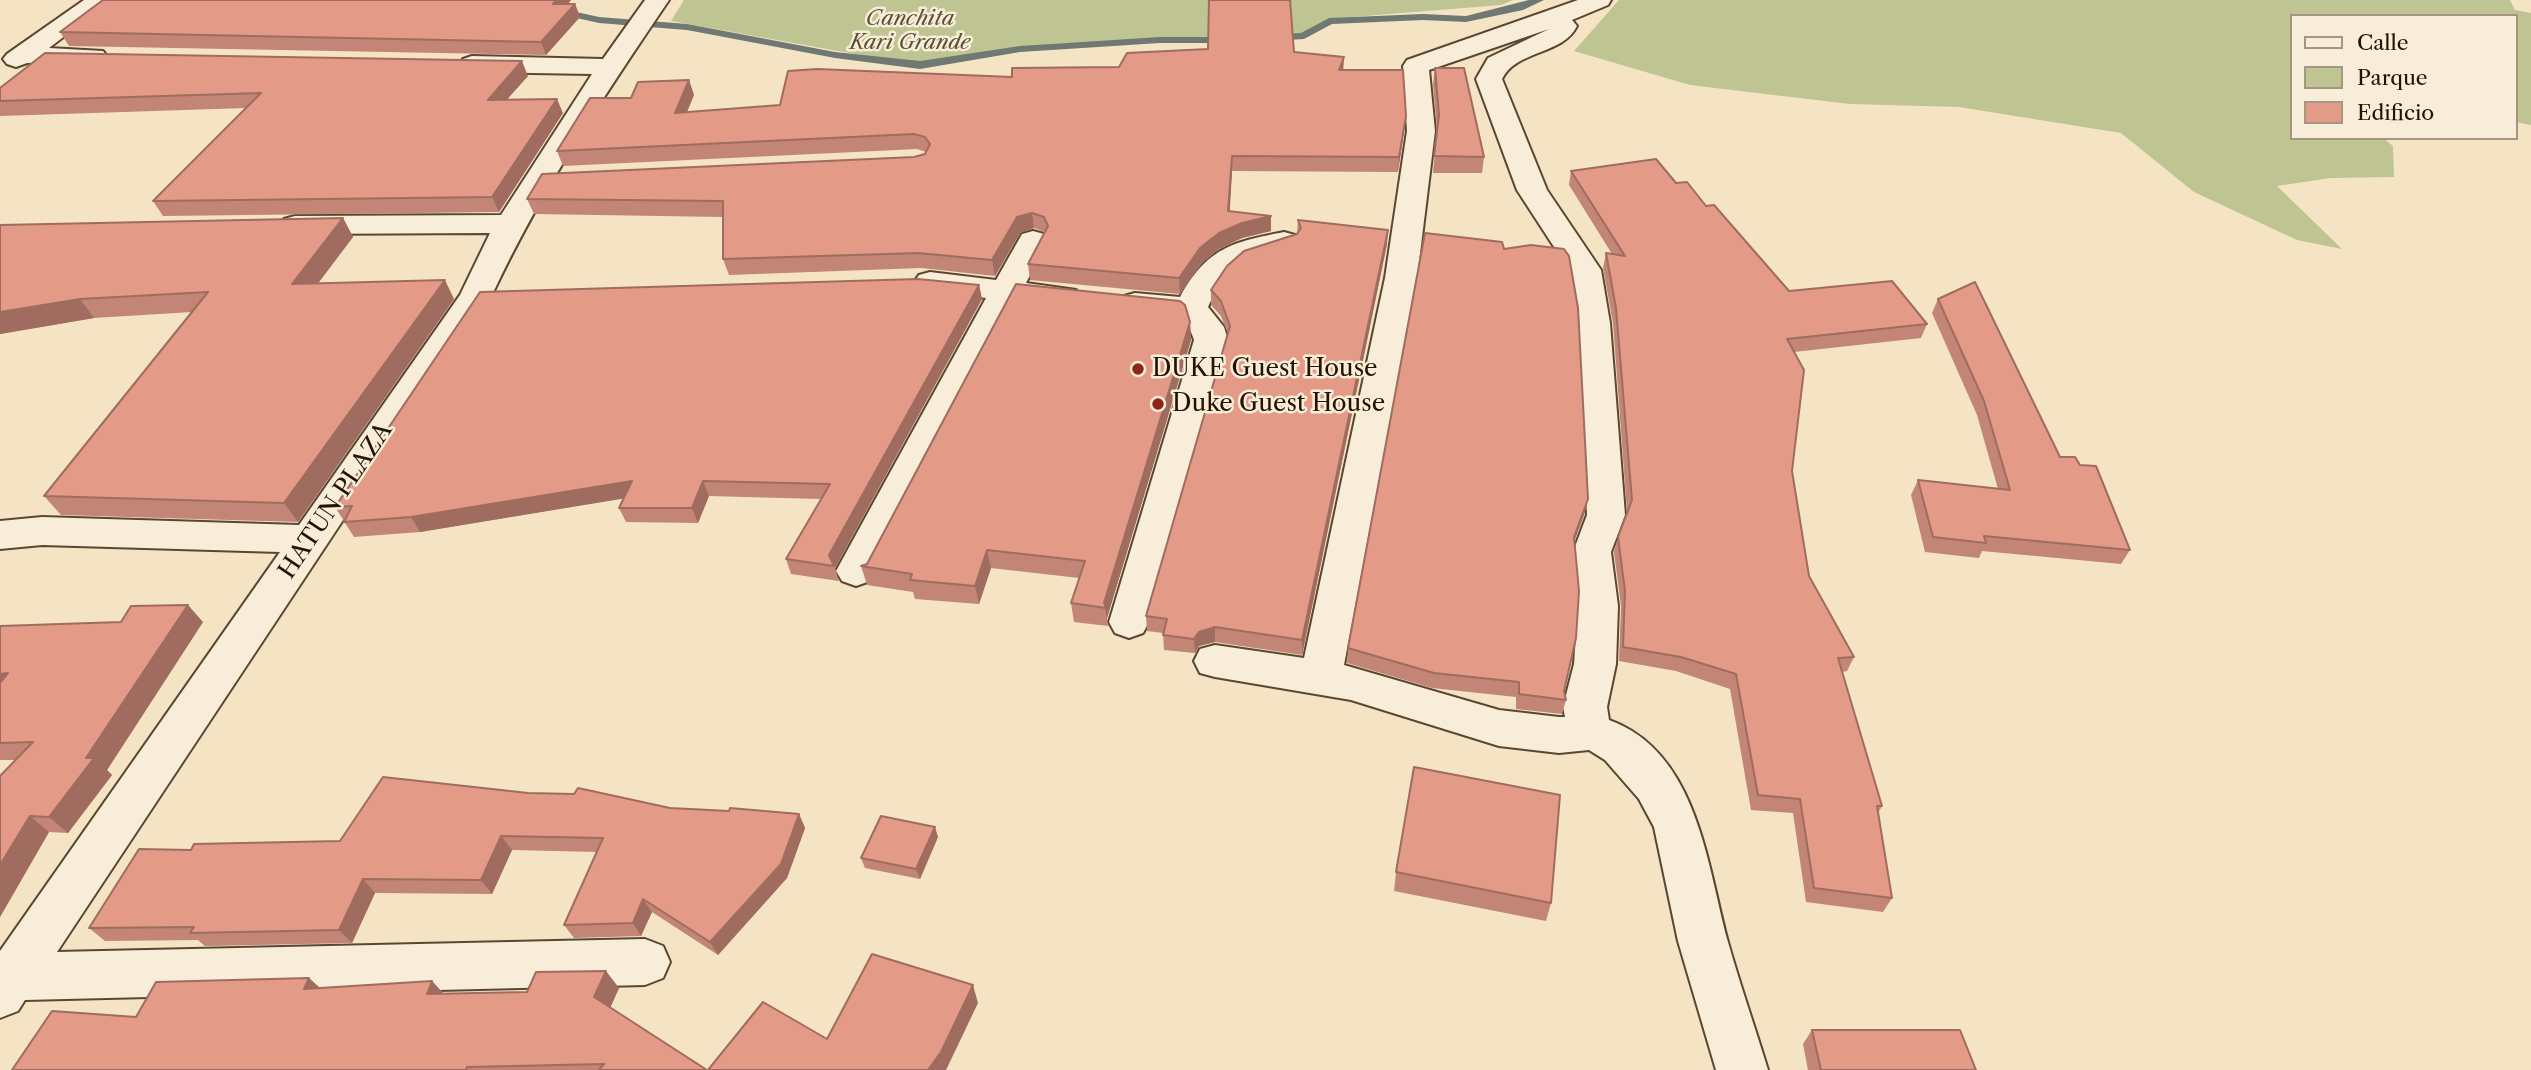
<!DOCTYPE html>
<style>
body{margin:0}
#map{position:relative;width:2531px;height:1070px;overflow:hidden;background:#f4e4c4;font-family:"Libre Caslon Text",serif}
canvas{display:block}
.legend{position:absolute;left:2290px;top:14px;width:228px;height:126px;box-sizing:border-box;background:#f8edd9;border:2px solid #a49683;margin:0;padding:9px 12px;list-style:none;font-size:21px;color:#251301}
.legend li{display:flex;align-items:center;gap:14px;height:35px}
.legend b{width:35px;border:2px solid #a49683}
</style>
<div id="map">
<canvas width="2531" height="1070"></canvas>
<ul class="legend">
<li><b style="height:9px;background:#f8edd9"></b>Calle</li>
<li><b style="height:19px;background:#bec492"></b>Parque</li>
<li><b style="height:19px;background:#e39b88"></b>Edificio</li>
</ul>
</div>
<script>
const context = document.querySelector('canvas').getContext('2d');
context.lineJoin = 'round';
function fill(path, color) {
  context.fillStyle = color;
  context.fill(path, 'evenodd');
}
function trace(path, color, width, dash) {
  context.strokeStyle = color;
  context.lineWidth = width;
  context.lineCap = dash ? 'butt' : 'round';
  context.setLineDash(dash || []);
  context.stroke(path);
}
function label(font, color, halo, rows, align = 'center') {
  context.font = font + ' "Libre Caslon Text",serif';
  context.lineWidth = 5;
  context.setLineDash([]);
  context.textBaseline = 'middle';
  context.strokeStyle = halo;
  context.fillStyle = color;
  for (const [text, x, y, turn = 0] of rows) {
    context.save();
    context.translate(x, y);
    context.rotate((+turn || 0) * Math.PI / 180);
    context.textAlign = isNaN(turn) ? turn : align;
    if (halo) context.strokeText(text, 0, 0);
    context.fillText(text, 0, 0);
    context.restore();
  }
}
const green = new Path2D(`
 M684 0H1513L1501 5 1327 19 1311 33 1023 48 905 63 671 21Z
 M1619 0H2510L2515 10 2531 13V125L2515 122V16H2291V138H2383L2393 146 2394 177 2331 178 2277 186 2342 249 2297 240 2194 192 2121 133 1959 107 1850 104 1690 85 1574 51Z`);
const stream = new Path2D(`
 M1529 0H1544L1523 10 1466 22 1423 20 1332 24 1304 39 1269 41 1263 38 1269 35 1301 33 1329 18 1423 14 1466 16Z
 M558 8 599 17 687 24 835 52 920 61 1020 46 1160 37H1231L1237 40 1231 43H1160L1020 52 920 69 835 58 687 30 599 23 554 13 552 11Z`);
const minor = new Path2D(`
 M84 0H112L49 48 103 51 107 56 103 61 27 63 16 67 7 64 3 59 7 54Z
 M645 0H669C604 96 541 190 492 295L57 952 645 939 663 946 670 962 663 978 645 985 25 1000 18 1011 0 1018V951L280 552 42 545 0 549V521L42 517 299 525 460 295 490 233 295 234 284 231 280 225 284 219 295 216 501 215 592 74 472 72 463 69 459 64 463 59 472 56 603 59Z
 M1578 0H1611L1608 5 1572 20 1577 26C1563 55 1516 50 1502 79L1547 190 1601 270 1610 323 1625 515 1611 552 1618 606 1616 664 1607 707 1609 720C1698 752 1707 866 1728 942 1740 985 1755 1027 1768 1070H1716L1678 941 1654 827 1639 799 1605 760 1589 750 1559 753 1499 746 1351 700 1215 677 1200 673 1194 661 1200 649 1215 645 1304 658 1385 278 1407 131 1403 66 1407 60ZM1549 29 1488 58 1476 79 1517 190 1569 270 1578 323 1587 515 1573 552 1578 606 1574 664 1563 707 1565 717H1559L1499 710 1344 665 1417 278 1435 131 1429 70Z
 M1033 231 1044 234 1048 240 1026 283 1076 290 1081 297 1076 304 1065 307 1016 301 870 581 856 586 842 581 836 571 986 298 919 289 914 282 919 275 930 272 996 280 1022 234Z
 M1284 232 1295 235 1299 241 1295 247C1247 259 1231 261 1208 307L1224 327 1228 340 1149 622 1143 633 1129 638 1115 633 1109 622 1194 340C1185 305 1152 317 1124 310L1119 303 1124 296 1135 293 1180 297C1207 248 1232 242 1284 232Z`);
const wall = new Path2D(`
 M103 0H571L568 4H575L580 17 546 55 69 46 60 32Z
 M1294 52 1344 57 1343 70 1404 131 1398 172 1232 171 1229 211 1271 216V231L1242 238 1219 249 1201 264 1180 294 1030 280 1028 264 1045 232 1034 228 1020 233 995 276 921 268 729 275 723 259V217L534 214 527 199 914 157 925 154 926 152 917 149 563 166 557 151 631 98 689 80 694 95 687 112 780 105 1012 77Z
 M1435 68 1484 157 1482 173H1433L1437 130 1433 84Z
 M528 76 507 99 563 113 499 212 163 216 153 201 246 108 0 116V88Z
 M1571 171 1676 183 1706 206 1789 291 1927 324 1921 338 1794 352 1792 471 1809 576 1854 657 1847 671 1842 672 1882 806 1878 813 1892 898 1883 912 1806 902 1793 813 1751 810 1730 689 1676 671 1619 661 1621 606 1614 552 1618 537 1627 511 1613 323 1603 268 1606 253 1612 254 1569 185Z
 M343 218 353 237 318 283 454 299 298 522 61 515 44 496 192 312 94 318 0 334V225Z
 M1298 220 1387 244 1302 655 1215 642 1199 646 1195 653 1164 650 1163 633 1147 631 1146 616 1228 334 1221 316 1211 305V290L1297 234Z
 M1504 249 1588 499 1584 515 1574 542 1564 691 1566 700 1562 714 1516 709V697L1432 688 1347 663 1348 648Z
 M979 285 982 299 835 568 839 581 791 574 786 559 821 499 709 496 698 523 626 522 619 508 624 498 420 532 354 537 335 507Z
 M1938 299 2130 550 2121 564 1982 551 1979 558 1925 552 1911 495 1918 480 1998 489 1977 415 1932 313Z
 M1190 322 1191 340 1107 618 1108 626 1074 622 1071 603 1079 578 991 568 979 604 915 599 913 592 867 585 861 566 867 564Z
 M203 622 107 770 112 775 68 833 49 832 0 917V776L16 760H0V626Z
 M528 793 574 794 670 808 799 814 805 828 787 878 718 955 652 912 641 936 574 938 564 925 597 852 512 850 492 894 375 893 352 943 205 946 198 940 105 941 89 928 191 850 340 841Z
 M938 837 920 879 865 868 861 858Z
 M1396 872 1551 903 1546 921 1394 891Z
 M432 981 444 994 527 992 619 988 610 1008 707 1070H12L136 1017 320 988Z
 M1812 1030 1976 1070H1808L1803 1044Z`);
const shadedWall = new Path2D(`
 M556 0H571L558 17 553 4Z
 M575 4 580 17 546 55 541 42Z
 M1344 57 1343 72 1339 70Z
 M522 61 528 76 494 114 488 100Z
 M689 80 694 95 680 128 675 113Z
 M557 99 563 113 499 212 492 197Z
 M1406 116 1404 131 1398 172 1399 157Z
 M1232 156V171L1229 227 1228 211Z
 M1032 213 1034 228 1020 233 995 276 992 260 1017 217Z
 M1271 216V231L1242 238 1219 249 1201 264 1180 294 1179 278 1200 248 1219 233 1242 223Z
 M343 218 353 237 304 302 292 284Z
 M1388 230 1387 244 1302 655V640Z
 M445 280 454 299 298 522 284 503Z
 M979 285 982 299 835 568 829 555Z
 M80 299 94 318 0 334V312Z
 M1190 322 1191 340 1107 618 1104 603Z
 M632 481 639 496 420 532 411 517Z
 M703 481 709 496 698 523 692 508Z
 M1588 499 1584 515 1570 552 1574 537Z
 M987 550 991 568 979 604 975 586Z
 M188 605 203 622 107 770 112 775 68 833 49 817 86 758Z
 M1215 627V642L1199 646 1195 653 1194 639 1199 632Z
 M8 673 0 695V674Z
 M799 814 805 828 787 878 718 955 710 942Z
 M30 816 49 832 0 917V865Z
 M935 827 938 837 920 879 916 869Z
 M501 836 512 850 492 894 481 880Z
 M363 879 375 893 352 943 339 930Z
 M643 899 652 912 641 936 633 923Z
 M606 971 619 988 607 1015 594 997Z
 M309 978 328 995 304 989Z
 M432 981 448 999 427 994Z
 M973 985 978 1003 947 1068 946 1070H928Z`);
const building = new Path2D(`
 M103 0H556L553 4H575L541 42 60 32Z
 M1209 0H1290L1294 52 1344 57 1339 70H1403L1406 116 1399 157 1232 156 1228 211 1271 216 1242 223 1219 233 1200 248 1179 278 1028 264 1048 226 1044 217 1032 213 1017 217 992 260 918 253 723 259V201L527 199 542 174 914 157 925 154 930 144 925 137 914 134 557 151 590 98H631L638 82 689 80 675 113 780 105 788 71 817 69 1012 77V68L1119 67 1127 53 1208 49Z
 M45 53 522 61 488 100 557 99 492 197 153 201 261 93 0 101V88Z
 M1435 68H1464L1484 157 1434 156 1439 115Z
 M1656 159 1676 183 1687 182 1706 206 1714 205 1789 291 1892 281 1927 324 1787 339 1804 370 1792 471 1809 576 1854 657 1838 658 1882 806H1877L1892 898 1814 888 1800 799 1758 795 1736 674 1681 657 1623 647 1625 591 1618 537 1632 500 1616 308 1606 253 1625 256 1571 171Z
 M343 218 292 284 445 280 284 503 44 496 208 292 80 299 0 312V225Z
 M1298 220 1388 230 1302 640 1215 627 1199 632 1194 639 1163 635 1167 619 1146 616 1230 326 1221 301 1211 290 1227 266 1244 251 1297 234 1301 228Z
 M1425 233 1502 242 1504 249 1531 245 1564 249 1569 256 1578 308 1588 499 1574 537 1579 591 1576 638 1564 691 1566 700 1519 694V682L1434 673 1348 648Z
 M918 279 979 285 829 555 834 566 786 559 830 484 703 481 692 508H619L632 481 411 517 344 522 352 506 335 507 480 292Z
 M1975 282 2060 457H2075L2080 465 2096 466 2130 550 1984 536 1986 543 1933 537 1918 480 2010 490 1984 401 1938 299Z
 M1016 284 1180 301 1185 305 1190 322 1104 603 1106 608 1071 603 1085 561 987 550 975 586 910 580 912 574 861 566 867 564Z
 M188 605 86 758H94L49 817 30 816 0 865V776L33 742 0 743V683L8 673 0 674V626L121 622 131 606Z
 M1414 767 1560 795 1551 903 1396 872Z
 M383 777 528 793 574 794 578 788 670 808 729 811 730 808 799 814 781 864 710 942 643 899 633 923 564 925 603 838 501 836 481 880 363 879 339 930 190 933 194 927 89 928 139 849 191 850 194 844 340 841Z
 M881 816 935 827 916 869 861 858Z
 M872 954 973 985 941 1052 928 1070H708L763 1002 827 1039Z
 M606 971 594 997 707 1070H599L604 1064 467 1067 466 1070H12L52 1011 136 1017 156 982 309 978 304 989 432 981 427 994 527 992 536 972Z
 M1812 1030H1960L1976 1070H1821Z`);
const markers = [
 [1138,369,7,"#8f2418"],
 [1158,404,7,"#8f2418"]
];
const farParknames = [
 ["Canchita",910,19],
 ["Kari Grande",910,43]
];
const poiNames = [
 ["DUKE Guest House",1152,369],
 ["Duke Guest House",1172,404]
];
const streetNames = [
 ["HATUN PLAZA",336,501,-56]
];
fill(green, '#bec492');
fill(stream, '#6f7872');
trace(minor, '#594732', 4);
fill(minor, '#f8edd9');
fill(wall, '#c38575');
fill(shadedWall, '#9f6c5f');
fill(building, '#e39b88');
trace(building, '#9f6c5f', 2);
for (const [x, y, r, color] of markers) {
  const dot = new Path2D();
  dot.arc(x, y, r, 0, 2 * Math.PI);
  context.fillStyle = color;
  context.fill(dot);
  trace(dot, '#f8edd9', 2.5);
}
label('italic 21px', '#5b5134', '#f8edd9', farParknames);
label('24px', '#251301', '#f8edd9', poiNames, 'left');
label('24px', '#251301', '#f8edd9', streetNames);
</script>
